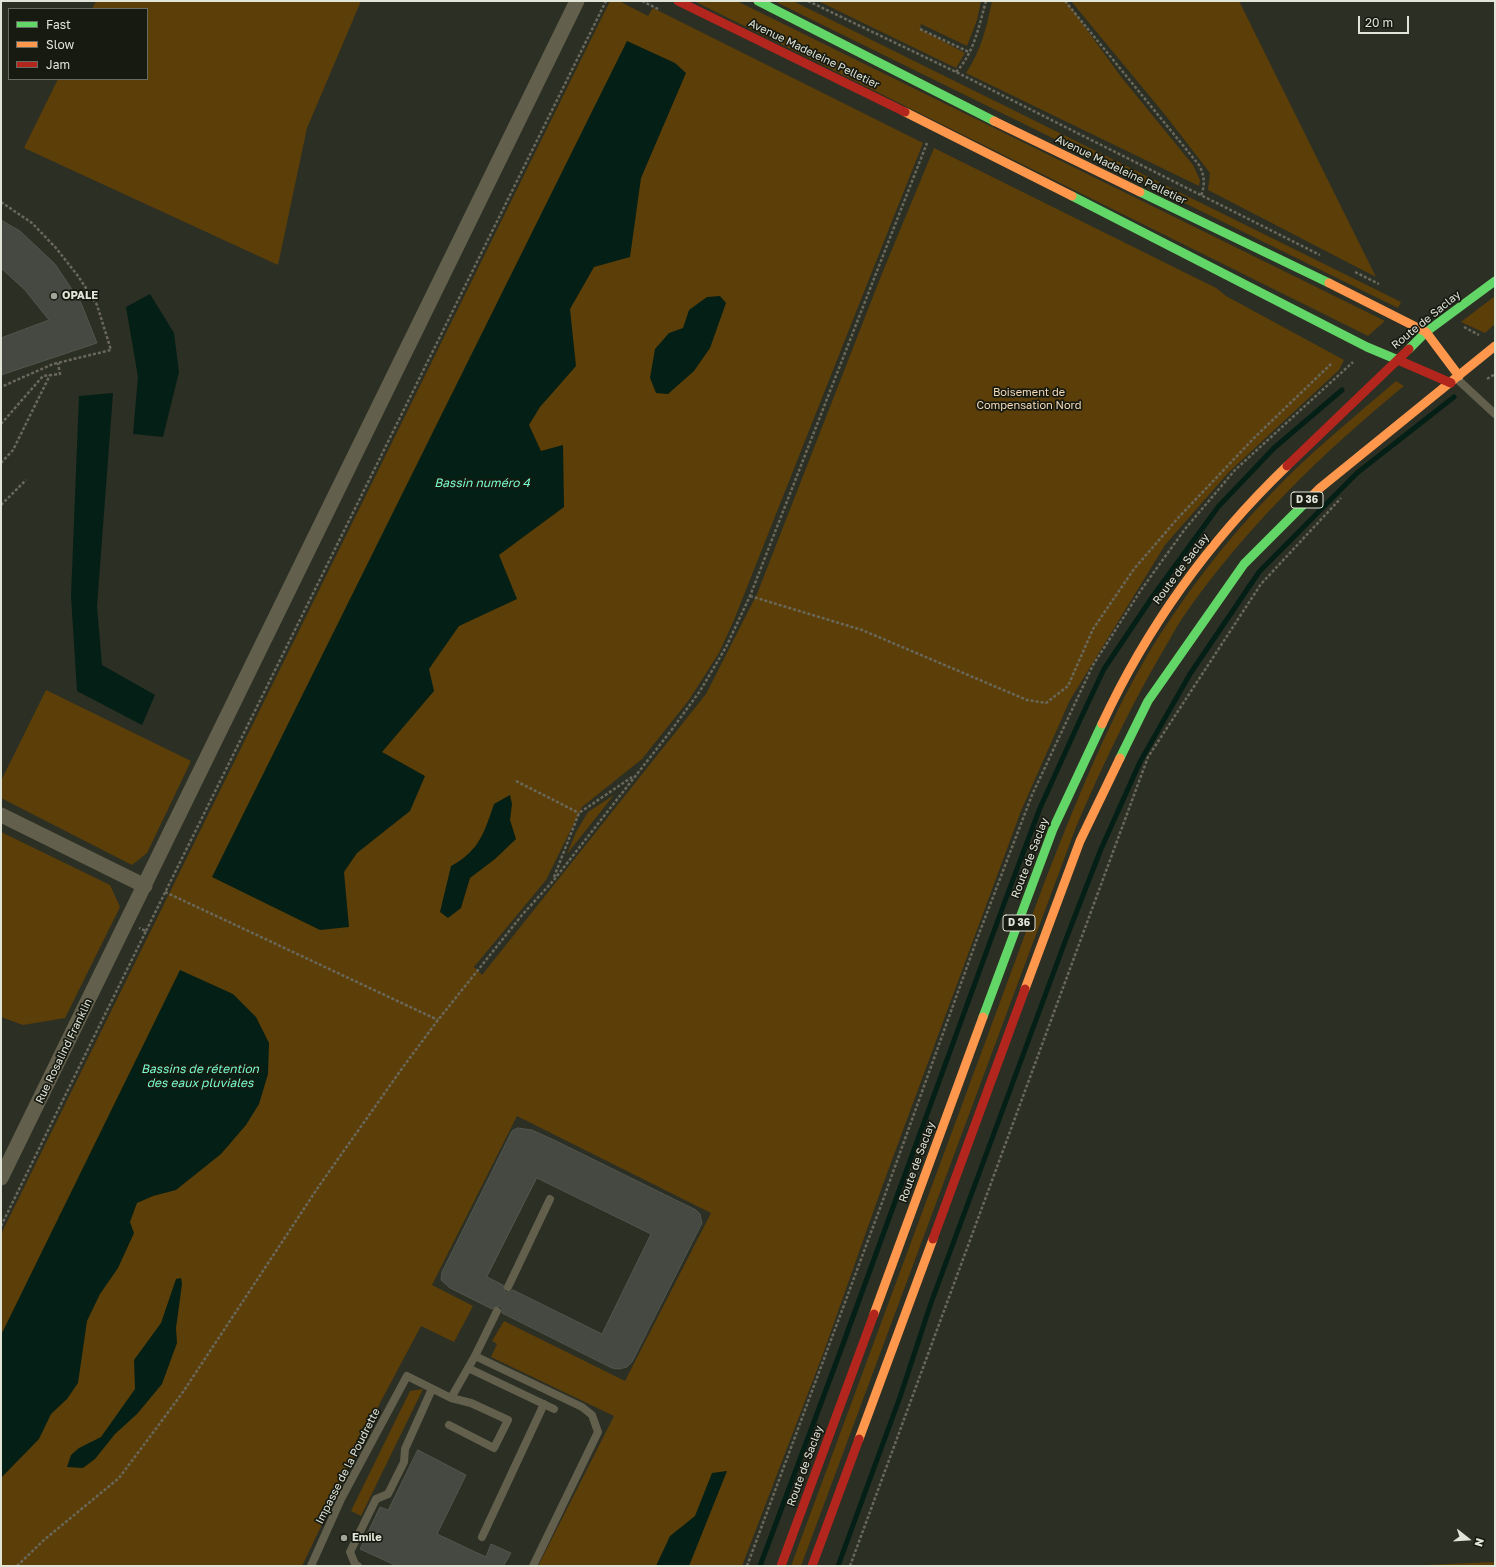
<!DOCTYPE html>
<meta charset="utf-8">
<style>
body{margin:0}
#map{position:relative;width:1496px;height:1567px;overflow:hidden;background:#2c2f24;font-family:"Golos Text",sans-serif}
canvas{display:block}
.frame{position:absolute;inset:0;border:2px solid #e1e5d8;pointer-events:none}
.legend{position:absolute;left:8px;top:8px;width:140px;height:72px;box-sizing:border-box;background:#171a11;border:1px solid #686b61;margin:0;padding:5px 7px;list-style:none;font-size:12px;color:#e1e5d8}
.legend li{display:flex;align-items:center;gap:8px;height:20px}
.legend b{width:20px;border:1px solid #686b61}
.north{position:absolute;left:1448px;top:1519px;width:40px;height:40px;-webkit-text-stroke:3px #171a11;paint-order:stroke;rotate:107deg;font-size:11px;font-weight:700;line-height:16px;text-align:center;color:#e1e5d8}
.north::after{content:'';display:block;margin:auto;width:14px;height:18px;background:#e1e5d8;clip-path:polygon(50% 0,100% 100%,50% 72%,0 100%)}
.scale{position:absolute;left:1358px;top:16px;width:51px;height:18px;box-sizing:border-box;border:2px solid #e1e5d8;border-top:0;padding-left:5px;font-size:12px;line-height:14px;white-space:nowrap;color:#e1e5d8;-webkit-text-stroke:3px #171a11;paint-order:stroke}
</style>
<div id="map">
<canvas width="1496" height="1567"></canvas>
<div class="frame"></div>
<ul class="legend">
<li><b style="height:5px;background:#63d668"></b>Fast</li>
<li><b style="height:5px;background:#ff974d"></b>Slow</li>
<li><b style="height:5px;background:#b3261e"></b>Jam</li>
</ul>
<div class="north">N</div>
<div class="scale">20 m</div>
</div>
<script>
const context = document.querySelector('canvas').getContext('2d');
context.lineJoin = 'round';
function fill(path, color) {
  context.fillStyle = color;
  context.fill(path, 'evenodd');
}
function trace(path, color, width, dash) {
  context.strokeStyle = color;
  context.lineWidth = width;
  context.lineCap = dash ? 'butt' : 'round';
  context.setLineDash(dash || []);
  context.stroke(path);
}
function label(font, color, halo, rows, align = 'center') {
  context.font = font + ' "Golos Text",sans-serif';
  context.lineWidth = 3.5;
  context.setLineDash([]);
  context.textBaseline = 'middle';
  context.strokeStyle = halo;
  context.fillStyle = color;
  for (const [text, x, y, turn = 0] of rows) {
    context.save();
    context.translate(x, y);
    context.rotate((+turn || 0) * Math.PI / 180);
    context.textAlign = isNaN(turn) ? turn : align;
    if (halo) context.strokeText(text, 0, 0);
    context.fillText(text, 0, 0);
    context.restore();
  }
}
const green = new Path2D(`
 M96 1H361L307 128 278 265 24 148 58 79H147V9H92Z
 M610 1H619L648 16 653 8 923 143 734 620 719 653 689 700 642 759 582 807 546 880 474 967 482 975 706 694 757 594 881 276 934 148 1216 288 1226 296 1344 360 1339 370 1229 472 1165 545 1070 700 1021 811 882 1187 823 1354 742 1566H538L614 1416 491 1357 497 1344 492 1341 504 1321 625 1381 711 1213 517 1116 432 1285 473 1306 454 1342 421 1326 381 1401 302 1566H1V1234Z
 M694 1H737L1385 321 1368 336Z
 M774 1H793L1401 302 1398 308Z
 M818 1H981L977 20 967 46 921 24 920 29 965 53 956 68Z
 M992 1H1066L1122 78 1193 165 1200 180 1199 186 966 73C981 51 987 26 992 1Z
 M1071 1H1239L1376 277 1208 190 1210 173 1166 116Z
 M1495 296V324L1485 333 1461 322Z
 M1396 381 1404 386C1322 453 1244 529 1183 617 1175 629 1168 643 1160 656 1128 711 1101 769 1076 827L801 1566H791L1043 886C1074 807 1105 728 1148 654 1182 598 1223 544 1268 497 1307 455 1353 418 1396 381Z
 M46 690 191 761 147 853 132 865 1 798V781Z
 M614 795 567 854 576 832 588 812Z
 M1 832 110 885 120 907 65 1018 23 1025 1 1017Z
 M423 1389 361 1516 351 1511 410 1391Z
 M1495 1562V1566H1399Z`);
const water = new Path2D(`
 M627 41 675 63 686 73 641 178 630 257 594 267 570 309 576 366 540 407 529 425 541 451 563 445 564 507 499 555 517 599 459 626 429 669 434 691 382 752 425 776 410 811 357 853 344 872 349 927 320 930 212 877Z
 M150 294 174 333 179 372 163 437 133 434 138 377 126 307Z
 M720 296 726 303 710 348 694 371 668 394 656 393 650 378 655 349 669 333 683 328 689 310 707 297Z
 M113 393 97 606 102 665 155 695 142 725 77 691 71 596 79 396Z
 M510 795 512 804 510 820 516 839 495 859 470 878 461 908 448 918 440 912 451 866C479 851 484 833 494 804Z
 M180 970 233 994 256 1017 269 1043 268 1074 259 1104 246 1125 221 1154 176 1190 153 1196 137 1203 130 1222 134 1233 118 1268 100 1294 87 1321 78 1383 67 1399 51 1414 39 1439 1 1478V1335Z
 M181 1278 182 1284 176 1328 177 1343 162 1384 137 1414 115 1434 95 1459 83 1468 67 1467 71 1455 79 1448 101 1437 135 1389 134 1360 161 1323 176 1279Z
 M727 1471 689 1566H656L670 1536 695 1516 712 1473Z`);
const stream = new Path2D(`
 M760 1566 839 1355 1005 901 1040 808 1080 720 1104 669 1153 596 1218 507 1274 448 1342 390
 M838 1566 900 1397 931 1303 1066 939 1101 849 1140 762 1190 674 1259 572 1357 473 1454 397`);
const building = new Path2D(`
 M1 220 20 231 55 264 81 303 97 343 1 375V338L49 320 25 290 1 268Z
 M518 1128 532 1130 556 1141 696 1210 700 1214 702 1223 632 1362 627 1367 619 1369 612 1368 502 1313V1308L499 1306 492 1309 450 1288 441 1280 442 1272 512 1131ZM537 1178 651 1234 602 1334 513 1290 509 1292H505L503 1285 487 1277Z
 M418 1450 466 1475 437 1534 486 1557 491 1544 511 1553 504 1565 506 1566H397L360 1549 380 1507 388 1510Z`);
const path = new Path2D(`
 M642 1 660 10
 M808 1 956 72 1320 255
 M1065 1 1199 165C1205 176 1205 185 1201 196
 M920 29 969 52
 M956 72C974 53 979 26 986 1
 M1 202 32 223 56 248 78 276 97 305 111 350 53 364 1 387
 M1355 272 1379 284
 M1464 327 1479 335
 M1487 379 1495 374
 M1 424 43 376 60 374 58 363
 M1 463 13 450 50 375
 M1 505 26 480
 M750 596 862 630 1027 700 1046 703 1068 686 1093 629 1134 569 1178 518 1255 437 1331 364
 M516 781 579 813
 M554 877 579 813 632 777
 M165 892 438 1020
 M146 931 606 1
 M1 1226 146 931 139 928
 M17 1566 44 1540 119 1478 152 1434 183 1392 319 1186 403 1067 438 1020 522 915 553 881 670 732 700 691 726 647 750 596 927 143
 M747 1566 883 1200 977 939 1032 795 1093 665 1141 590 1185 529 1235 470 1353 362
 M850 1566 1148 757 1261 584 1341 498`);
const lane = new Path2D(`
 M1456 378 1495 414
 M508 1287 550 1199
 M475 1356 582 1407 592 1415 598 1432 533 1566
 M468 1368 554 1409
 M451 1398 475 1356 497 1311
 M482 1537 544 1404
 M311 1566 341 1499 407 1376 451 1398 471 1403 508 1420 494 1448 449 1425
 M358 1566 355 1564 350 1552 376 1499 388 1494 404 1462 405 1449 432 1389`);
const street = new Path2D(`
 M1 815 145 886
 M1 1178 577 1`);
const fast = new Path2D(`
 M758 1 994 121
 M1140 192 1329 283
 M1072 196 1367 347 1398 360
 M1409 349 1426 332 1495 281
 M1120 758 1148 701 1244 564 1307 501
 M983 1017 1053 829 1102 724`);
const slow = new Path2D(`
 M905 112 1072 196
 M994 121 1140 192
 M1329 283 1426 332 1459 376
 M1307 501 1320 488 1495 346
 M1102 724C1148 625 1209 541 1287 466
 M1025 989 1080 841 1120 758
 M874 1314 983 1017
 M859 1439 933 1239`);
const jam = new Path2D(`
 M678 1 905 112
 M1398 360 1451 383
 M1287 466 1409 349
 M933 1239 1025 989
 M781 1566 874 1314
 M812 1566 859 1439`);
const markers = [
 [54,296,4,"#a2a599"],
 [344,1538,4,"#a2a599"]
];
const shields = [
 [1307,500,32],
 [1019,923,32]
];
const shieldNames = [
 ["D 36",1307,500],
 ["D 36",1019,923]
];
const streetNames = [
 ["Avenue Madeleine Pelletier",814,54,26],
 ["Avenue Madeleine Pelletier",1121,170,26],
 ["Route de Saclay",1426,320,-39],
 ["Route de Saclay",1181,569,-53],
 ["Route de Saclay",1030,858,-69],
 ["Rue Rosalind Franklin",64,1051,-64],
 ["Route de Saclay",917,1162,-70],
 ["Impasse de la Poudrette",348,1466,-63],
 ["Route de Saclay",805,1466,-70]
];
const poiNames = [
 ["OPALE",62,296],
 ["Emile",352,1538]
];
const parkNames = [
 ["Boisement de",1029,393],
 ["Compensation Nord",1029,406]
];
const waterNames = [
 ["Bassin numéro 4",482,483],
 ["Bassins de rétention",200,1069],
 ["des eaux pluviales",200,1083]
];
fill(green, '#5c3e08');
fill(water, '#041f15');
trace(stream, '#041f15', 5);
fill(building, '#454941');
trace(building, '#51564d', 1);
trace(path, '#69685b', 2.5, [3, 2]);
trace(lane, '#625f4d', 8);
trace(street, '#625f4d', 15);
trace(fast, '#63d668', 9);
trace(slow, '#ff974d', 9);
trace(jam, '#b3261e', 9);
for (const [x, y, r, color] of markers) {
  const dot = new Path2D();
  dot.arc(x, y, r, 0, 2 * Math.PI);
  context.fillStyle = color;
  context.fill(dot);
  trace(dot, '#171a11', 1.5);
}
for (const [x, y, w] of shields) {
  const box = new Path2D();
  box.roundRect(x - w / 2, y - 8, w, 16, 3);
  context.fillStyle = '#171a11';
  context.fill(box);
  trace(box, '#e1e5d8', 1);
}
label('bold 10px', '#e1e5d8', null, shieldNames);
label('11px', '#e1e5d8', '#171a11', streetNames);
label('bold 11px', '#e1e5d8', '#171a11', poiNames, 'left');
label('11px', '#f4d8b7', '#171a11', parkNames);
label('italic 12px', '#78fccd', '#171a11', waterNames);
</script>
